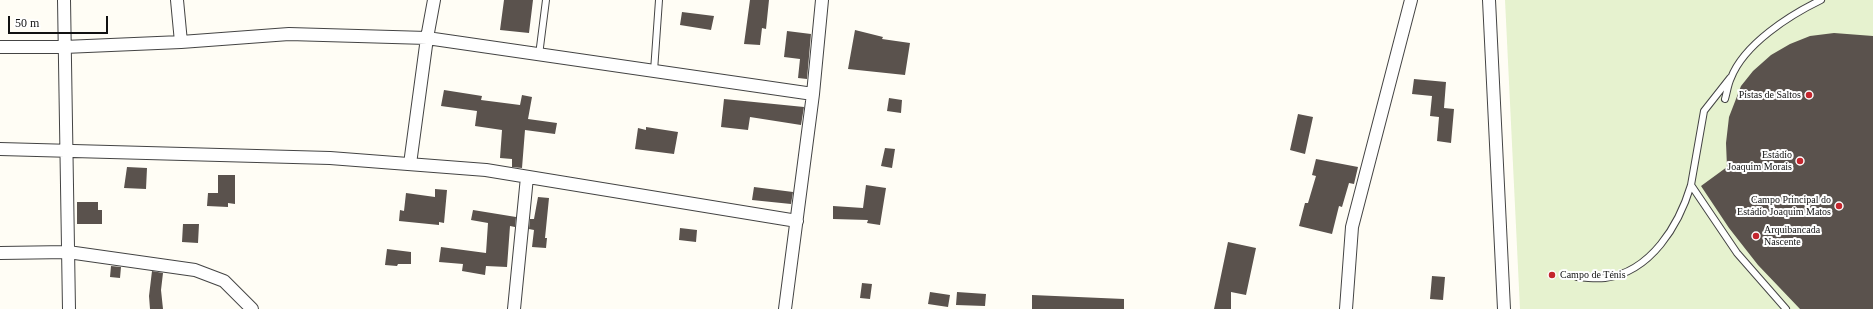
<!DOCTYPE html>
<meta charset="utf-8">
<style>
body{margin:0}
#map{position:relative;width:1873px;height:309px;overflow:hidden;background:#fffdf5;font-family:"Times New Roman",serif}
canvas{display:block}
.scale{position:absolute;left:8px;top:16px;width:100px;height:18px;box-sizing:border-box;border:2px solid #111;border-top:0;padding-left:5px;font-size:12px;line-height:14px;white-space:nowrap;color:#111;-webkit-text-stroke:3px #fff;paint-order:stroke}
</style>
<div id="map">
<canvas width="1873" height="309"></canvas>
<div class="scale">50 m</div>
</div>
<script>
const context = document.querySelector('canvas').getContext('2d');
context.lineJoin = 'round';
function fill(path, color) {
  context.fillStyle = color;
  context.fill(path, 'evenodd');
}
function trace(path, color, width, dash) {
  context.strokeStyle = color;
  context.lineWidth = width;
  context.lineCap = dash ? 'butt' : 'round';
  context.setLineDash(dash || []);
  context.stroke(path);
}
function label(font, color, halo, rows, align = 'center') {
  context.font = font + ' "Times New Roman",serif';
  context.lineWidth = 4;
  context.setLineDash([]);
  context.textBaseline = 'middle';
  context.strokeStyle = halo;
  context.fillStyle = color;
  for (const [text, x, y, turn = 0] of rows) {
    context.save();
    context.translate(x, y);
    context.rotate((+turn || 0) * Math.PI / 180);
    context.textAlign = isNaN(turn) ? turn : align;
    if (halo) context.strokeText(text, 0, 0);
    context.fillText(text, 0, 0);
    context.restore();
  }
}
const pitch = new Path2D(`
 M1505 0H1873V309H1520Z`);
const building = new Path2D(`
 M504 0H533L529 33 500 30Z
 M750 0H769L766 29 762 28 760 45 744 44Z
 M682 12 714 16 711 30 680 25Z
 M855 30 883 37 882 39 910 43 905 75 848 69Z
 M787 31 811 34 807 79 798 78 800 59 784 57Z
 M1834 33 1873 36V309H1800L1758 265 1729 228 1701 186 1727 167 1726 143 1729 117 1741 86 1753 71 1771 55 1790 44 1810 36Z
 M1414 79 1446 82 1444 108 1454 109 1451 143 1437 141 1439 117 1430 116 1432 96 1412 94Z
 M444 90 482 96 481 100 520 105 522 95 532 97 528 119 557 123 555 134 525 130 522 168 512 167V159L500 158 502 130 475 126 477 111 441 106Z
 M889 98 902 100 901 113 887 111Z
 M724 99 804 107 801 125 750 117 748 130 721 127Z
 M1298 114 1313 117 1305 154 1290 150Z
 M646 127 678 132 674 154 635 149 638 128 646 130Z
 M885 148 895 149 892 168 881 166Z
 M1316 159 1358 167 1354 184 1349 183 1342 207 1339 206 1332 234 1299 226 1305 203H1308L1316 176 1312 175Z
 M127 167 147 168 146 189 124 188Z
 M218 175H235V204L228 203V207L207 206 208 193H218Z
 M866 185 886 188 880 225 867 223 868 220 833 219V206L863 208Z
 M754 187 793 192 791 204 752 200Z
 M435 189 447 190 444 223 439 222V225L399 221 400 210 404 211 406 193 435 197Z
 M538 197 549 198 545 238H547L546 248 532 247 534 230 529 229 530 219H534Z
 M77 202H98V210H102V224H77Z
 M473 210 516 217 515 227 510 226 507 267 486 266 485 275 462 271 463 264 439 262 441 247 486 253 488 223 471 220Z
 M183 224H199L198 243 182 242Z
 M680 228 697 230 696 242 679 240Z
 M1228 242 1256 248 1246 295 1231 292V309H1214Z
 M387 249 411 252V264H398L397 266 385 265Z
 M111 266 121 267 120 278 110 277Z
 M152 271 163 273 161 290 163 309H150L149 296Z
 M1432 276 1445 277 1443 300 1430 299Z
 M862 283 872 284 870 299 860 298Z
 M930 292 950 295 948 307 928 304Z
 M957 292 986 294 985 306 956 305Z
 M1032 295 1124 299V309H1032Z`);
const lane = new Path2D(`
 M539 55 546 0
 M654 71 659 0
 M1730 78 1704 111 1691 185 1737 253 1786 309
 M1725 99C1727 92 1728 84 1731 78 1744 44 1790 15 1821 0
 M1577 277C1586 278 1596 279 1605 278 1651 272 1679 225 1691 185`);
const street = new Path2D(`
 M64 0 69 309
 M177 0 181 42
 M1489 0 1504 309
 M0 47H64L181 42 289 34 427 38 813 94
 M0 149 330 158 486 170 797 221
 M410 164 427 38 434 0
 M0 253 68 252 195 270 224 281 252 309
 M514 309 527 177
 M785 309 813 94 822 0
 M1346 309 1352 227 1411 0`);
const markers = [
 [1809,95,4,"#c4262e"],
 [1800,161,4,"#c4262e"],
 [1839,206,4,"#c4262e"],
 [1756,236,4,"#c4262e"],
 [1552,275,4,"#c4262e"]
];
const poiNames = [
 ["Pistas de Saltos",1801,95],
 ["Estádio",1792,155],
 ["Joaquim Morais",1792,167],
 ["Campo Principal do",1831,200],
 ["Estádio Joaquim Matos",1831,212],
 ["Arquibancada",1764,230,"left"],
 ["Nascente",1764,242,"left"],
 ["Campo de Ténis",1560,275,"left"]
];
fill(pitch, '#e6f2cf');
fill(building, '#5a524d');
trace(lane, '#444', 8);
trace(street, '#444', 14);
trace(lane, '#fff', 6);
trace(street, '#fff', 12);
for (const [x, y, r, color] of markers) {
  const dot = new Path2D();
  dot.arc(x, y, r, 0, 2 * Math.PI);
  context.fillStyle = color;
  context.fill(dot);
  trace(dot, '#fff', 1.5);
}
label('10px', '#111', '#fff', poiNames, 'right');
</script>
